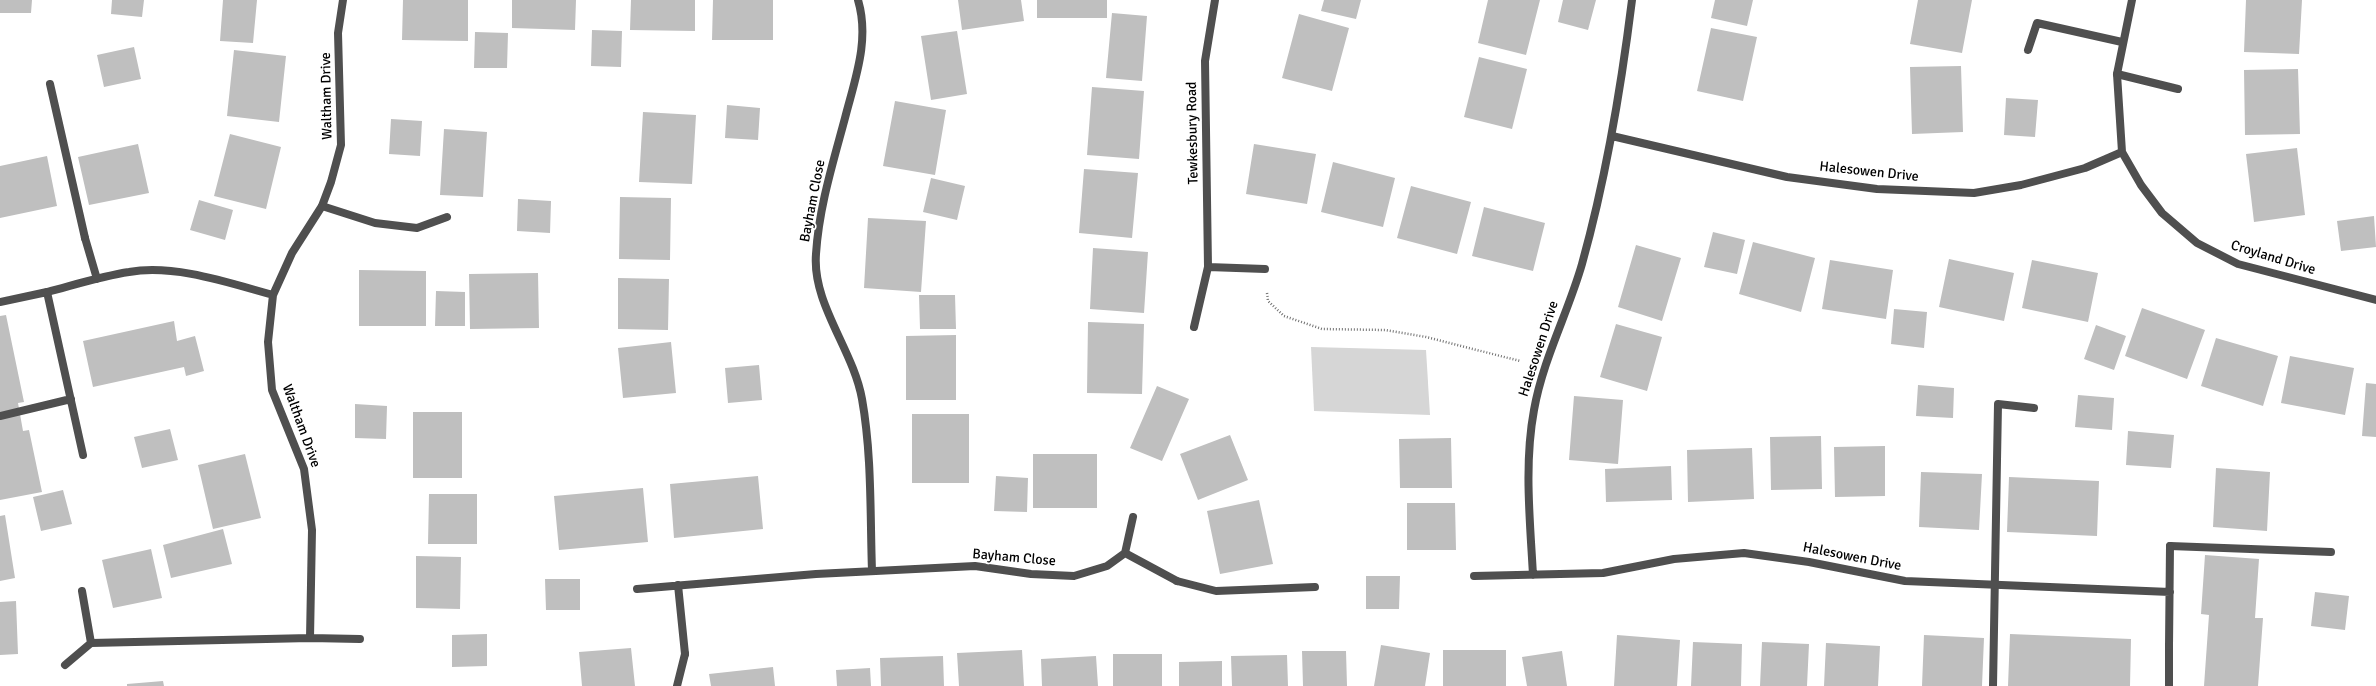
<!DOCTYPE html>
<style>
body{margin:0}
canvas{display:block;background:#fff}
</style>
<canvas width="2376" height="686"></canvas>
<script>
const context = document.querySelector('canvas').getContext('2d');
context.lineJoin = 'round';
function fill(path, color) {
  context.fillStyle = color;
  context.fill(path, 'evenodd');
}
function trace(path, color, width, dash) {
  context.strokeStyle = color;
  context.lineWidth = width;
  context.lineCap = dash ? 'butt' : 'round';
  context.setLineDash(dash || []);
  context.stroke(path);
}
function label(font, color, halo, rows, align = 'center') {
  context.font = font + ' Signika,sans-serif';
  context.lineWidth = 3.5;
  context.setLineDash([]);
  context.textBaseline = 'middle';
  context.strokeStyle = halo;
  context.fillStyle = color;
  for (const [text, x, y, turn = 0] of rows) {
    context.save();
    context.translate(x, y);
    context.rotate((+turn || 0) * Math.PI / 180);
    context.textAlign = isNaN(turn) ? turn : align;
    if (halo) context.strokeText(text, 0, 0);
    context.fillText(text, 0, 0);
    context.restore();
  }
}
const green = new Path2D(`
 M1311 347 1426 350 1430 415 1314 411Z`);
const building = new Path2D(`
 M0 0H32L31 13H0Z
 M112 0H144L142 17 111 14Z
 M223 0H257L253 43 220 41Z
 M403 0H468V41L402 40Z
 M512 0H576L575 30 512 28Z
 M631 0H695V31L630 30Z
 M713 0H773V40H712Z
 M958 0H1021L1024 21 962 30Z
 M1037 0H1107V18H1037Z
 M1324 0H1361L1356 19 1321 11Z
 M1488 0H1540L1526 55 1478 43Z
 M1563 0H1596L1588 30 1558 22Z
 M1715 0H1753L1747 26 1711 18Z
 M1918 0H1972L1962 53 1910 44Z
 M2246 0H2302L2299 54 2244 52Z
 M1112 13 1147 16 1142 81 1106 78Z
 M1299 14 1349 28 1332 91 1282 78Z
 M1711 28 1757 37 1743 101 1697 91Z
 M592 30 622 31 621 67 591 66Z
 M957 31 967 94 931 100 921 36Z
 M475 32 508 33 507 68H474Z
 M134 47 141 79 104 87 97 55Z
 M234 50 286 56 279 122 227 116Z
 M1479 57 1527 69 1512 129 1464 117Z
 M1961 66 1963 132 1912 134 1910 67Z
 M2298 69 2300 134 2245 135 2244 70Z
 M1092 87 1144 91 1139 159 1087 155Z
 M2006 98 2038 100 2035 137 2004 135Z
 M895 101 946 110 935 175 883 166Z
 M727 105 760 108 758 140 725 138Z
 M643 112 696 115 692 184 639 182Z
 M391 119 422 121 420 156 389 154Z
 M444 129 487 132 483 197 440 195Z
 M230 134 281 147 266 209 214 196Z
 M138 144 149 193 89 205 78 157Z
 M1254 144 1316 154 1307 204 1246 194Z
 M2297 148 2305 215 2254 222 2246 154Z
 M47 156 57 206 0 218V166Z
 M1333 162 1395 178 1383 227 1321 212Z
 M1084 169 1138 173 1132 238 1079 233Z
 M931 178 965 186 957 220 923 212Z
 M1411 186 1471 202 1457 254 1397 238Z
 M620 197 671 198 670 260 619 259Z
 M518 199 551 201 550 233 517 231Z
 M199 200 233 210 225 240 190 230Z
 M1484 207 1545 223 1533 271 1472 256Z
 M2374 216 2376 247 2341 251 2337 221Z
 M868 218 926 221 921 292 864 288Z
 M1713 232 1745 240 1737 274 1704 267Z
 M1753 242 1815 258 1801 312 1739 294Z
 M1636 245 1681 258 1662 321 1618 307Z
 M1093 248 1148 252 1144 313 1090 309Z
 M1949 259 2014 273 2004 321 1939 307Z
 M1830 260 1893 270 1886 319 1822 309Z
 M2032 260 2098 273 2088 322 2022 308Z
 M359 270 426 271V326H359Z
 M538 273 539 328 470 329 469 274Z
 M618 278 669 279 668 330 618 329Z
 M436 291 465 292V326H435Z
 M919 295H955L956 329H920Z
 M2142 308 2205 330 2187 379 2125 356Z
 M1894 309 1927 312 1924 348 1891 344Z
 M6 315 24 402 18 403 23 431 29 430 42 492 0 500V316Z
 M174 321 177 341 195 336 204 371 186 376 184 367 93 387 83 341Z
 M1088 322 1144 324 1142 394 1087 393Z
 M1616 324 1662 337 1647 391 1600 377Z
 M2096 325 2126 336 2114 370 2084 359Z
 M956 335V400H906V336Z
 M2216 338 2278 356 2263 406 2201 386Z
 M671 342 676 393 623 398 618 348Z
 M2290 356 2354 368 2345 415 2281 403Z
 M759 365 762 400 728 403 725 368Z
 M2366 383 2376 384V437L2362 436Z
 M1918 385 1954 388 1953 418 1916 416Z
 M1157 386 1189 399 1162 461 1130 448Z
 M2078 395 2114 398 2112 430 2075 427Z
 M1574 396 1623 400 1618 464 1569 460Z
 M355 404 387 406 386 439 355 438Z
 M413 412H462V478H413Z
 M912 414H969V483H912Z
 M170 429 178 460 142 468 134 437Z
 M2128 431 2174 435 2171 468 2126 465Z
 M1230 435 1248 480 1198 500 1180 454Z
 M1821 436 1822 489 1771 490 1770 437Z
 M1451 438 1452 488H1400L1399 439Z
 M1885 446V496L1835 497 1834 447Z
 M1752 448 1754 499 1688 502 1687 450Z
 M245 454 261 518 213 529 198 465Z
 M1033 454H1097V508H1033Z
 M1671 466 1672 500 1606 502 1605 469Z
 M2216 468 2270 472 2267 531 2213 527Z
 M1921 472 1982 474 1979 530 1919 527Z
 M758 476 763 529 674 538 670 484Z
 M996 476 1028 478 1027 512 994 511Z
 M2009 477 2099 481 2097 536 2007 532Z
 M643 488 648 542 559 550 554 496Z
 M63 490 72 524 41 531 33 497Z
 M429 494H477V544H428Z
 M1259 500 1273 564 1220 574 1207 511Z
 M1407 503H1455L1456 550H1407Z
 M5 515 15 578 0 581V516Z
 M223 529 232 564 171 578 163 545Z
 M151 549 162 598 113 608 102 560Z
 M2205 555 2259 559 2255 618H2263L2258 686H2204L2209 615 2201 614Z
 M416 556 461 557 460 609 416 608Z
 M1366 576H1400L1399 609H1366Z
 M545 579H580V610H546Z
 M2315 592 2349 596 2345 630 2311 626Z
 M16 601 18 654 0 655V602Z
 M487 634V666L452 667V635Z
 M2010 634 2131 639 2130 686H2008Z
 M1617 635 1680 640 1677 686H1614Z
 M1924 635 1984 638 1982 686H1922Z
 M1693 642 1742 644 1741 686H1691Z
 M1762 642 1809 644 1807 686H1760Z
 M1826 643 1880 646 1878 686H1824Z
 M1381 645 1430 653 1425 686H1374Z
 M631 648 635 686H582L579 652Z
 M1022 650 1024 686H959L957 653Z
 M1443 650H1506V686H1443Z
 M1302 651H1346L1347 686H1303Z
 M1562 651 1567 686H1527L1522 657Z
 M1113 654H1162V686H1113Z
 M1287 655 1288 686H1232L1231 656Z
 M943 656 944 686H881L880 658Z
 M1096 656 1098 686H1042L1041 659Z
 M1222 661V686H1179V662Z
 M773 667 775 686H711L709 674Z
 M870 668 871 686H837L836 670Z
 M163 681 164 686H127V684Z`);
const path = new Path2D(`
 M1267 293 1268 301 1284 316 1322 329 1385 330 1426 337 1520 361`);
const lane = new Path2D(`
 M2028 50 2037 23 2122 42
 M2117 74 2178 89
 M50 84 85 238
 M322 206 375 223 417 228 447 217
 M0 302 47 292 83 455
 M0 416 71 399
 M2170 546 2331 552
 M1177 581 1216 591 1315 587
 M677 686 685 654
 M1993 686 1998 404 2034 408
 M2169 686V646`);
const street = new Path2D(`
 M858 0C870 40 855 79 845 118 833 163 819 207 816 254 812 304 853 349 862 399 872 455 870 514 872 571
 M2132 0 2117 74 2122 152 2141 185 2162 213 2197 243 2238 264 2376 300
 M1612 136 1787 177 1877 189 1974 193 2021 185 2085 168 2122 152
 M85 238 97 279
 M1208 267 1265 269
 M47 292C74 285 102 276 129 272 175 264 229 283 273 295
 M1194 327 1208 267 1205 61 1215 0
 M1125 553 1177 581
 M1533 575C1530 520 1524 464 1534 410 1543 359 1568 313 1582 264 1606 178 1621 89 1632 0
 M1474 576 1603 573 1674 559 1744 553 1809 562 1905 581 2170 592
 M678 585 685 654
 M637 589 816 574 975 566 1031 574 1074 576 1107 566 1125 553 1133 517
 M82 591 91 643
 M310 638 312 530 304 469 272 390 268 342 273 295 292 253 322 206 331 182 341 145 338 33 343 0
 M2169 646 2170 546
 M65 665 91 643 310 638 360 639`);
const streetNames = [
 ["Waltham Drive",327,96,-91],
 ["Tewkesbury Road",1193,133,-91],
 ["Halesowen Drive",1869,172,6],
 ["Bayham Close",813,201,-79],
 ["Croyland Drive",2273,258,17],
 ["Halesowen Drive",1539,349,-72],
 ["Waltham Drive",301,426,70],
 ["Halesowen Drive",1852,557,11],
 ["Bayham Close",1014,558,5]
];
fill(green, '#d6d6d6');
fill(building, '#bfbfbf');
trace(path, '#717171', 2.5, [1, 2]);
trace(lane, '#4f4f4f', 8);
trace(street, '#4f4f4f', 8);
label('14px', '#000', '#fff', streetNames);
</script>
